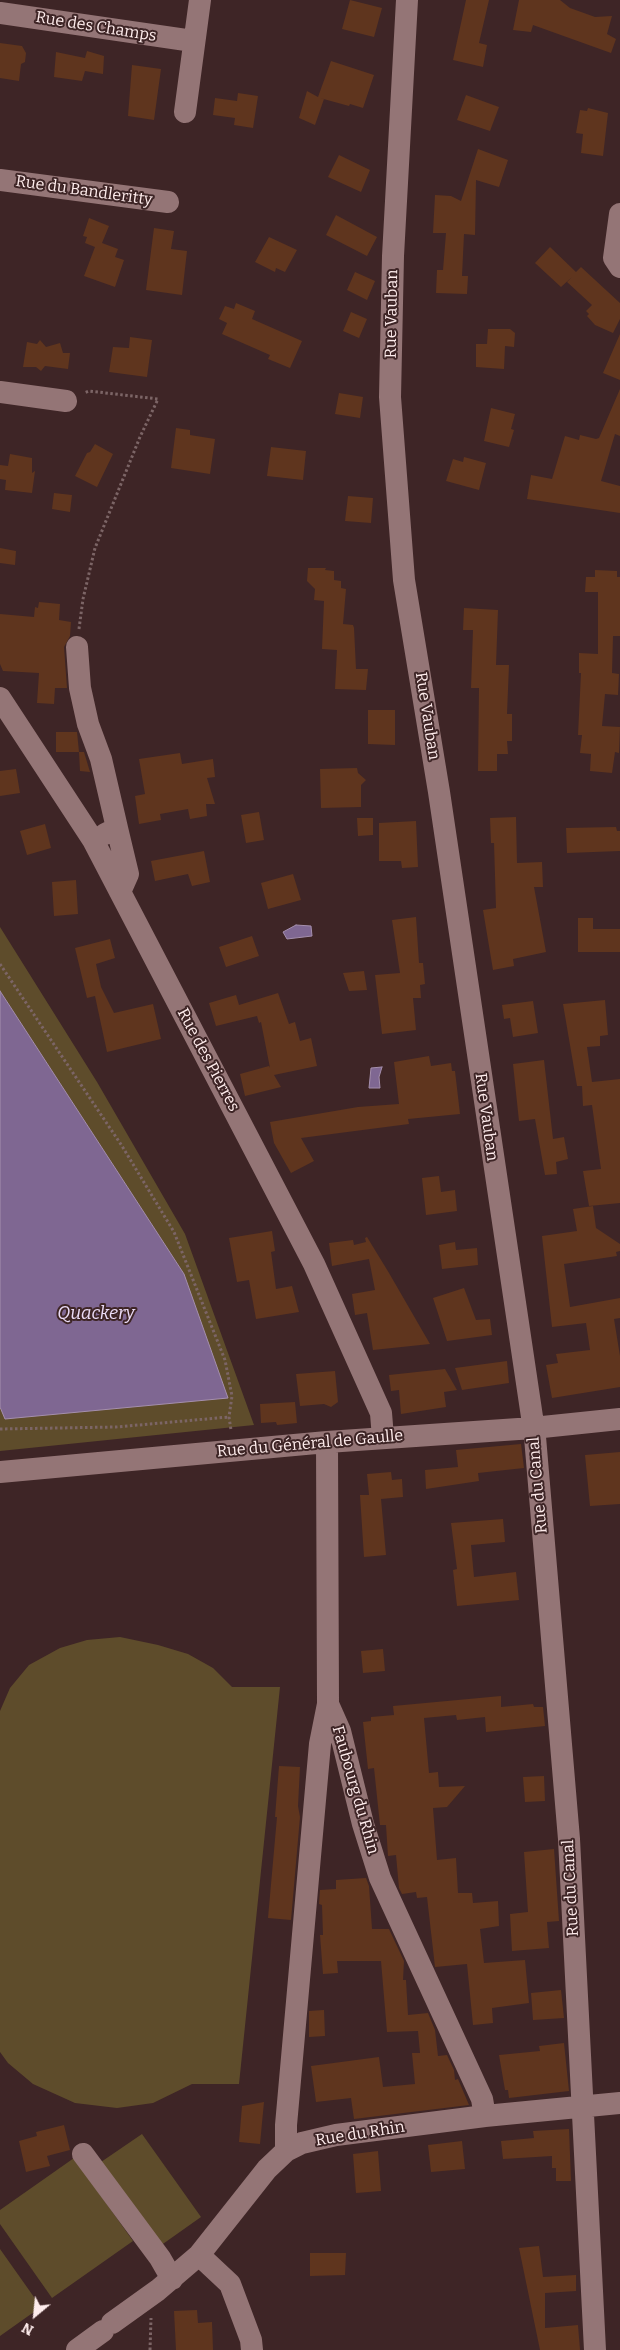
<!DOCTYPE html>
<html>
<head>
<meta charset="utf-8">
<style>
	body { margin:0 }
	#map { position:relative; width:620px; height:2350px; overflow:hidden; background:#3e2526; font-family:Bitter,serif }
	canvas { display:block }
	.north { position:absolute; left:10px; top:2290px; width:50px; height:50px; -webkit-text-stroke:4px #3e2526; paint-order:stroke; rotate:208deg; font-size:14px; font-weight:700; line-height:20px; text-align:center; color:#feecec }
	.north::after { content:''; display:block; margin:auto; width:18px; height:22px; background:#feecec; clip-path:polygon(50% 0,100% 100%,50% 72%,0 100%) }
</style>
</head>
<body>
<div id="map">
<canvas width="620" height="2350"></canvas>
<div class="north">N</div>
</div>
<script>
const context = document.querySelector('canvas').getContext('2d');
context.lineJoin = 'round';
function fill(path, color) { context.fillStyle = color; context.fill(path, 'evenodd'); }
const poly = rows => new Path2D(rows.map(r => 'M' + r).join(''));
function stroke(path, color, width, dash) { context.strokeStyle = color; context.lineWidth = width; context.lineCap = dash ? 'butt' : 'round'; context.setLineDash(dash || []); context.stroke(path); }
function drawText(font, color, halo, rows, align = 'center') {
  context.font = font + ' Bitter,serif'; context.lineWidth = 4; context.setLineDash([]); context.textBaseline = 'middle'; context.strokeStyle = halo; context.fillStyle = color; for (const [text, x, y, turn = 0] of rows) {
    context.save(); context.translate(x, y); context.rotate((+turn || 0) * Math.PI / 180); context.textAlign = isNaN(turn) ? turn : align; if (halo) context.strokeText(text, 0, 0); context.fillText(text, 0, 0); context.restore();
  }
}
const green = poly([
	[0,927,97,1082,185,1234,254,1425,0,1451,0,1407,6,1419,184,1274,0,991],
	[120,1637,158,1645,188,1654,213,1668,232,1687,280,1687,239,2084,192,2084,153,2103,117,2108,75,2103,33,2084,8,2063,0,2052,0,1711,10,1688,29,1665,60,1648,87,1640],
	[142,2134,201,2217,160,2246,101,2162],
	[74,2158,133,2241,52,2298,0,2224,0,2210],
	[0,2249,41,2307,0,2336]
]);
const water = poly([
	[296,925,311,926,312,936,287,939,283,932,296,925],
	[0,991,184,1274,228,1398,5,1419,0,1407,0,991],
	[382,1067,379,1077,380,1088,369,1088,371,1068,382,1067]
]);
const building = poly([
	[350,0,382,8,374,37,342,29],
	[466,0,489,0,479,43,487,45,483,67,453,60],
	[519,0,560,0,570,8,595,17,612,16,607,34,616,39,611,53,533,25,531,32,513,30],
	[0,43,22,46,26,53,25,62,21,64,19,81,0,78],
	[87,51,104,56,103,74,85,71,82,81,54,77,56,52,85,58],
	[331,61,374,75,363,108,350,104,349,106,320,98,324,99,315,125,299,118,307,91,318,97],
	[132,65,161,69,154,120,128,116],
	[238,93,258,96,253,128,234,125,235,118,213,115,215,98,237,101],
	[466,95,499,107,490,131,457,120],
	[588,108,608,113,603,156,581,153,583,134,576,133,580,110,587,111],
	[478,149,508,160,499,187,476,180,475,235,464,234,462,276,468,276,467,294,436,293,437,270,443,270,446,233,433,233,435,195,451,196,461,201],
	[339,155,370,170,361,192,328,177],
	[336,215,377,237,367,256,326,235],
	[89,218,109,226,102,243,118,249,115,257,124,260,115,287,84,276,95,247,85,243,87,237,83,236],
	[154,228,174,231,171,249,187,251,182,295,146,290],
	[269,237,297,250,285,272,276,268,275,272,255,262],
	[550,247,576,272,581,267,620,303,620,319,613,333,595,325,587,316,589,314,586,311,592,305,567,282,572,277,561,287,535,263],
	[355,272,375,281,367,300,347,290],
	[236,303,255,311,252,319,302,341,290,368,268,359,270,355,222,334,227,323,219,319,225,306,234,309],
	[351,312,367,319,359,338,343,331],
	[488,329,510,329,515,333,514,347,505,346,504,369,476,367,476,344,487,344],
	[620,334,620,380,603,373],
	[130,337,152,340,147,377,109,372,113,347,129,348],
	[40,340,46,347,60,343,63,353,70,353,68,369,45,366,41,371,36,367,23,367,27,342,37,344],
	[620,389,620,436,615,434,601,481,620,486,620,513,527,499,531,475,552,479,565,436,579,440,580,435,596,439,599,438],
	[339,393,363,397,360,418,335,414],
	[491,408,515,414,511,429,514,430,509,447,484,441],
	[176,428,190,430,190,435,215,439,210,474,171,468],
	[95,444,113,454,97,487,75,476,87,453,90,452],
	[271,447,306,451,303,480,267,476],
	[10,454,32,458,32,473,35,471,32,493,5,490,6,480,0,479,0,465,8,466],
	[464,457,486,463,479,490,446,481,453,459,463,462],
	[54,493,72,495,70,512,52,509],
	[348,496,373,498,371,523,345,521],
	[0,548,16,551,15,565,0,563],
	[308,568,326,568,325,570,334,571,334,580,341,581,341,588,346,589,343,624,353,625,354,628,356,669,368,669,366,690,335,689,337,650,322,649,324,601,314,600,315,589,307,581],
	[595,570,617,571,617,577,620,577,620,636,613,636,612,673,619,674,618,695,605,694,602,726,620,727,619,753,615,752,612,773,590,771,591,754,580,753,582,735,578,735,581,673,579,673,579,653,598,654,598,592,585,592,586,577,595,577],
	[39,602,60,604,59,620,71,622,70,636,64,647,67,688,55,688,54,704,37,703,39,673,3,671,0,664,0,614,34,617,35,607,38,608],
	[464,608,498,610,496,665,509,665,507,714,512,714,512,741,507,741,508,754,497,754,497,771,478,771,479,688,471,688,473,630,463,630],
	[368,710,395,710,395,745,368,744],
	[56,732,77,732,79,752,56,752],
	[79,752,84,752,90,772,80,771],
	[180,753,182,764,213,759,215,777,207,778,215,804,206,804,207,816,190,819,188,809,160,814,161,820,139,824,135,796,145,794,139,759],
	[357,768,358,773,366,780,361,785,361,807,321,808,320,769],
	[16,769,20,793,0,796,0,771],
	[259,812,264,840,246,843,241,815],
	[516,817,517,863,542,862,543,887,534,887,546,952,513,959,514,966,493,970,483,910,496,908,494,843,491,843,490,818],
	[357,818,373,818,373,835,358,836],
	[416,821,418,867,402,868,401,861,379,861,379,823],
	[45,824,51,848,27,855,20,831],
	[616,827,617,831,620,831,620,851,567,853,566,828],
	[204,851,210,882,192,886,188,874,155,881,151,861],
	[293,874,301,900,268,909,261,883],
	[76,880,78,914,54,916,52,882],
	[416,917,419,963,423,963,425,984,420,985,421,998,413,998,416,1030,382,1034,375,975,400,973,392,920],
	[578,918,593,918,593,929,620,929,620,952,578,952],
	[252,936,259,956,226,967,219,947],
	[110,939,115,958,96,964,101,987,114,1013,153,1004,161,1039,107,1052,95,996,87,998,75,948],
	[364,971,367,990,349,991,343,973],
	[278,993,289,1024,295,1022,300,1041,311,1038,317,1066,274,1075,281,1087,245,1096,240,1074,269,1066,270,1068,261,1022,259,1023,257,1016,216,1026,209,1003,236,995,239,1005],
	[605,1000,608,1035,600,1036,600,1046,587,1047,592,1082,620,1079,620,1203,589,1206,583,1171,601,1169,592,1105,583,1106,582,1086,577,1086,563,1004],
	[533,1001,538,1033,513,1037,510,1018,504,1019,502,1005],
	[429,1056,431,1066,451,1063,452,1071,455,1071,460,1114,408,1119,409,1124,301,1138,314,1161,291,1173,274,1143,270,1122,358,1107,399,1104,394,1062],
	[544,1060,553,1139,564,1137,568,1159,556,1162,557,1174,545,1175,535,1119,519,1121,513,1064],
	[439,1176,441,1192,455,1190,457,1211,426,1215,422,1178],
	[593,1206,596,1228,620,1244,620,1251,616,1252,617,1256,564,1264,570,1307,620,1298,620,1318,614,1319,620,1356,620,1387,552,1398,546,1365,558,1363,556,1354,590,1350,586,1323,552,1327,542,1236,577,1231,573,1209],
	[272,1231,275,1251,271,1252,276,1289,292,1286,299,1312,256,1319,249,1280,237,1282,229,1238],
	[367,1237,389,1273,430,1344,373,1350,367,1313,355,1315,352,1294,375,1290,369,1259,332,1266,329,1243,353,1240,354,1245,366,1242,365,1238],
	[455,1242,456,1250,477,1248,478,1265,442,1269,439,1245],
	[464,1288,476,1320,490,1319,492,1335,447,1341,433,1298],
	[507,1361,509,1383,462,1390,455,1368],
	[445,1369,457,1390,444,1392,446,1407,401,1414,399,1390,391,1391,389,1375],
	[335,1371,338,1402,331,1407,324,1404,300,1406,296,1374],
	[295,1402,297,1423,277,1425,276,1422,261,1423,260,1404],
	[521,1444,524,1468,478,1473,479,1481,426,1489,425,1470,458,1467,456,1450],
	[620,1452,620,1504,590,1506,585,1455],
	[391,1472,392,1480,402,1479,403,1497,381,1499,386,1555,364,1557,360,1495,369,1495,367,1474],
	[503,1519,505,1542,471,1545,474,1577,516,1572,519,1600,457,1606,453,1570,457,1569,451,1523],
	[383,1649,385,1671,363,1673,361,1651],
	[501,1696,501,1707,533,1704,534,1707,543,1707,545,1726,486,1732,485,1717,457,1720,456,1715,424,1718,429,1773,438,1772,439,1787,465,1786,447,1807,433,1808,437,1860,456,1858,458,1893,472,1893,473,1903,498,1901,499,1926,480,1929,484,1963,525,1960,529,2003,492,2008,493,2023,473,2025,467,1964,435,1967,427,1897,417,1898,416,1892,402,1894,399,1888,396,1855,388,1856,386,1825,380,1825,374,1768,368,1769,363,1722,371,1721,371,1717,394,1715,393,1706],
	[279,1766,300,1767,298,1806,300,1817,291,1920,268,1918,277,1817,275,1817],
	[544,1776,545,1801,525,1802,523,1777],
	[554,1849,559,1921,547,1922,549,1948,512,1951,510,1914,528,1912,524,1852],
	[366,1878,369,1886,372,1929,389,1929,404,1961,403,1980,406,1980,408,2015,428,2013,435,2030,438,2056,447,2055,454,2070,455,2080,458,2079,469,2105,354,2119,351,2098,316,2102,311,2066,379,2057,383,2087,415,2084,412,2053,420,2053,418,2031,387,2032,381,1961,337,1961,338,1973,323,1974,320,1935,323,1935,322,1905,319,1904,320,1890,336,1889,336,1880],
	[561,1990,564,2018,533,2020,531,1993],
	[324,2010,325,2036,309,2037,309,2011],
	[564,2043,569,2091,509,2098,508,2090,505,2090,499,2055,540,2051,539,2046],
	[264,2102,260,2144,239,2142,242,2106],
	[64,2125,70,2150,47,2156,50,2166,26,2172,19,2141,37,2136,36,2132],
	[569,2129,571,2181,556,2181,556,2168,552,2168,552,2156,503,2159,501,2141,534,2138,533,2131],
	[462,2141,465,2169,431,2172,428,2145],
	[378,2151,381,2191,356,2193,353,2154],
	[539,2246,543,2277,576,2275,576,2291,545,2293,545,2328,578,2325,580,2350,540,2350,519,2248],
	[310,2253,346,2253,345,2275,310,2276],
	[197,2310,198,2323,212,2322,213,2350,176,2350,174,2311]
]);
const path = poly([
	[79,629,83,599,95,548,140,437,158,399,89,391,84,393],
	[0,964,122,1146,174,1232,225,1360,232,1396,229,1417,231,1430],
	[0,1429,116,1427,229,1417],
	[150,2350,151,2318]
]);
const minor = poly([
	[407,0,393,256,390,397,404,580,439,792,535,1437,569,1839,595,2350],
	[0,13,193,41],
	[185,112,200,0],
	[0,180,168,202],
	[620,214,614,258,620,267],
	[0,392,66,401],
	[77,647,80,688,88,724,101,759,117,828],
	[0,698,93,840,314,1264,381,1413,383,1438],
	[105,834,117,828,128,874,120,892],
	[327,1442,328,1704,340,1731,363,1824,380,1878,482,2099,485,2116],
	[0,1472,327,1442,533,1428,620,1419],
	[286,2151,286,2125,320,1744,328,1704],
	[83,2154,160,2258,172,2279],
	[199,2255,230,2284,251,2340,252,2350],
	[112,2323,158,2290,199,2255,267,2169,286,2151,302,2143,336,2135,485,2116,620,2103],
	[77,2350,103,2331]
]);
const streetNames = [
	["Rue des Champs",96,27,9],
	["Rue du Bandleritty",84,191,8],
	["Rue Vauban",392,314,-89],
	["Rue Vauban",427,716,81],
	["Rue des Pierres",208,1060,62],
	["Rue Vauban",486,1117,82],
	["Rue du Général de Gaulle",310,1444,-5],
	["Rue du Canal",538,1485,-95],
	["Faubourg du Rhin",355,1790,74],
	["Rue du Canal",571,1888,-93],
	["Rue du Rhin",360,2134,-9]
];
const waterNames = [
	["Quackery",96,1314]
];
fill(green, '#5e4c2b');
fill(water, '#7f6792');
stroke(water, '#a58fad', 1);
fill(building, '#5f351e');
stroke(path, '#7c6566', 3, [2.5, 2.5]);
stroke(minor, '#947576', 22);
drawText('16px', '#feecec', '#3e2526', streetNames);
drawText('italic 18px', '#ebdcf7', '#3e2526', waterNames);
</script>
</body>
</html>
